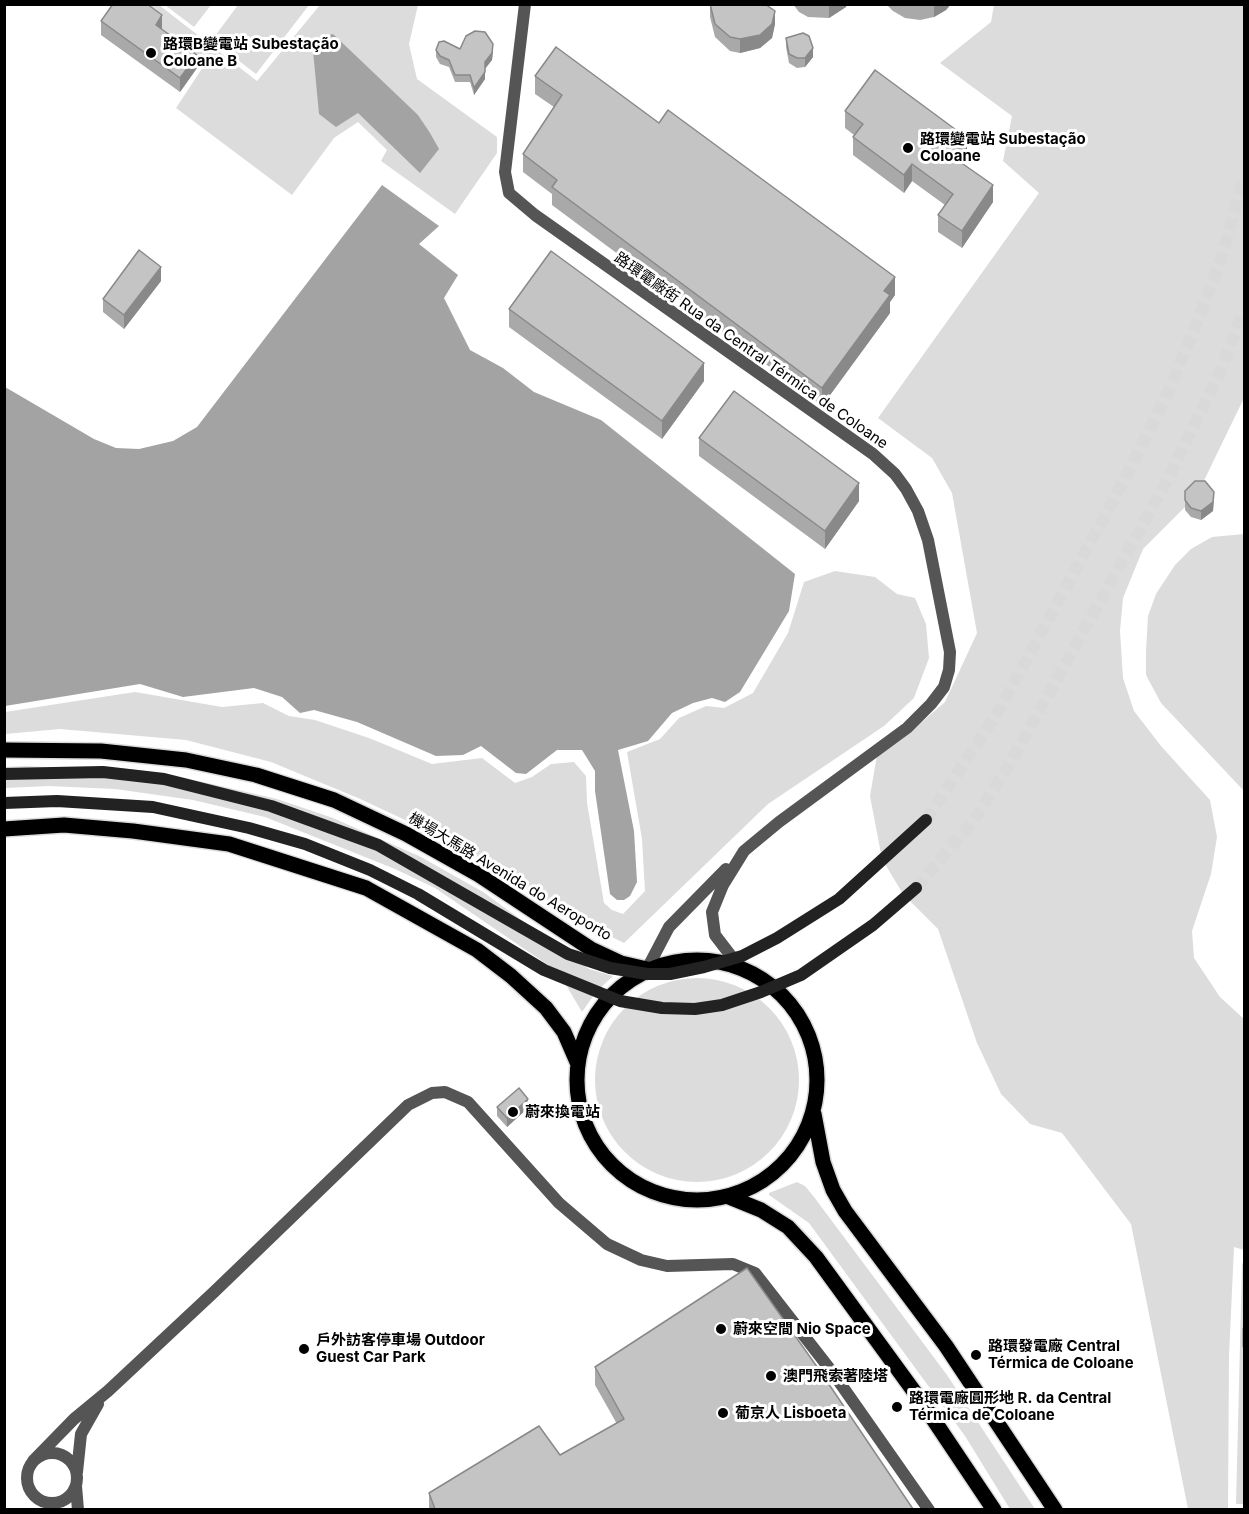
<!DOCTYPE html>
<html>
<head>
<meta charset="utf-8">
<style>
	body { margin:0 }
	#map { position:relative; width:1249px; height:1514px; overflow:hidden; background:#fff; font-family:Inter,sans-serif }
	canvas { display:block }
	.frame { position:absolute; inset:0; border:6px solid #000; pointer-events:none }
</style>
</head>
<body>
<div id="map">
<canvas width="1249" height="1514"></canvas>
<div class="frame"></div>
</div>
<script>
const context = document.querySelector('canvas').getContext('2d');
context.lineJoin = 'round';
function fill(path, color) { context.fillStyle = color; context.fill(path, 'evenodd'); }
const poly = rows => new Path2D(rows.map(r => 'M' + r).join(''));
function stroke(path, color, width, dash) { context.strokeStyle = color; context.lineWidth = width; context.lineCap = dash ? 'butt' : 'round'; context.setLineDash(dash || []); context.stroke(path); }
function drawText(font, color, halo, rows, align = 'center') {
  context.font = font + ' Inter,"Noto Sans SC",sans-serif'; context.lineWidth = 6; context.setLineDash([]); context.textBaseline = 'middle'; context.strokeStyle = halo; context.fillStyle = color; for (const [text, x, y, turn = 0] of rows) {
    context.save(); context.translate(x, y); context.rotate((+turn || 0) * Math.PI / 180); context.textAlign = isNaN(turn) ? turn : align; if (halo) context.strokeText(text, 0, 0); context.fillText(text, 0, 0); context.restore();
  }
}
const green = poly([
	[133,5,159,5,257,81,320,5,418,5,409,44,417,79,497,137,497,153,455,214,381,161,387,150,358,122,334,138,292,195,176,108,205,64],
	[165,5,211,5,194,27],
	[238,5,309,5,256,74,212,40],
	[994,5,1244,5,1244,398,1197,495,1143,549,1123,598,1120,631,1123,678,1134,711,1161,746,1210,800,1217,837,1211,874,1192,931,1194,958,1220,997,1244,1019,1244,1250,1234,1247,1229,1356,1228,1509,1188,1509,1131,1224,1062,1133,1030,1124,1001,1094,977,1043,938,929,903,894,882,859,870,796,877,755,902,739,945,702,977,633,952,493,932,458,878,418,1039,193,1003,161,1012,116,940,63,991,22],
	[1244,534,1244,791,1161,703,1146,675,1146,651,1148,616,1156,594,1175,565,1191,549,1212,537],
	[835,571,875,577,897,594,915,598,926,624,929,658,914,698,884,726,768,804,624,943,586,924,431,832,358,798,271,762,186,740,60,729,5,734,5,712,135,692,222,707,263,703,289,716,315,720,369,738,432,764,482,758,515,783,532,777,551,764,574,762,586,776,587,803,604,903,612,910,623,914,645,891,642,839,627,752,660,739,679,718,706,706,724,708,753,693,788,633,804,582],
	[25,766,164,773,277,799,333,818,421,857,483,892,589,969,613,976,596,992,582,1012,566,985,545,963,435,888,395,869,265,817,193,800,115,789,49,786,5,788,4,767],
	'595 1080a102 102 0 1 1 204 0a102 102 0 1 1-204 0Z',
	[797,1182,805,1186,814,1197,947,1375,1035,1509,1010,1509,965,1436,809,1223,769,1195,769,1193],
	[1242,1263,1244,1264,1244,1504,1236,1504]
]);
const water = poly([
	[333,34,418,115,430,133,439,149,420,173,358,113,336,127,319,114,312,40],
	[382,185,439,226,419,244,458,275,444,298,470,350,503,368,534,392,601,420,795,574,789,611,740,692,725,702,712,698,693,703,672,713,648,741,618,750,634,831,637,882,630,896,624,900,617,900,610,894,595,791,595,771,582,750,557,750,526,774,516,773,481,746,463,755,436,756,357,722,314,710,300,713,282,697,254,688,183,697,140,684,5,706,5,387,94,439,116,448,139,449,173,441,197,427]
]);
const secondaryTunnel = poly([
	[926,820,998,712,1128,473,1170,388,1194,330,1222,256,1244,178],
	[916,888,973,821,1008,767,1167,481,1218,376,1244,310]
]);
const street = poly([
	[525,4,505,172,509,193,535,215,873,454,895,474,906,489,918,511,928,540,950,652,949,670,944,687,931,704,907,728,779,822,744,851,723,885,712,912,715,935,738,965],
	[647,969,669,927,726,869],
	'27 1478a25 25 0 1 1 50 0a25 25 0 1 1-50 0Z',
	[33,1461,74,1419,108,1391,214,1292,408,1105,432,1093,445,1092,468,1102,559,1203,607,1244,641,1260,667,1266,733,1264,755,1273,833,1373,929,1510],
	[77,1472,81,1434,98,1404],
	[76,1486,78,1510]
]);
const primary = poly([
	[4,750,101,751,186,760,256,775,334,800,406,834,479,875,591,949,621,963,647,969],
	[4,829,64,825,133,831,229,844,366,888,477,950,511,976,546,1008,564,1032,577,1062],
	'577 1080a120 120 0 1 1 240 0a120 120 0 1 1-240 0Z',
	[814,1114,823,1162,833,1190,845,1211,946,1346,1055,1510],
	[729,1197,761,1210,788,1227,816,1257,921,1401,994,1510]
]);
const secondaryBridge = poly([
	[4,774,103,772,164,779,271,806,378,845,568,954,610,968,647,974,670,974,704,967,742,956,777,938,839,899,926,820],
	[4,803,57,801,153,807,249,828,305,844,370,870,418,894,544,970,620,1001,662,1008,695,1009,722,1005,761,992,801,975,873,925,916,888]
]);
const wall = poly([
	[710,4,775,24,772,38,760,48,740,53,730,51,715,37,710,17],
	[793,4,847,4,846,7,829,18,808,17,799,12],
	[886,4,951,4,946,10,934,17,920,20,905,18,893,11],
	[101,21,162,29,197,68,180,92,101,35],
	[786,38,813,57,805,67,797,68,789,63,786,47],
	[460,49,493,51,492,60,485,68,485,79,474,95,470,82,455,82,449,67,440,64,436,57,436,50],
	[535,76,659,123,895,295,890,302,890,313,822,406,552,205,552,194,523,172,523,154,554,107,535,94],
	[845,111,967,155,961,163,993,202,962,248,938,232,938,215,945,205,912,181,904,193,853,155,853,137,854,135,845,128],
	[161,281,124,329,103,312,103,299],
	[509,309,704,381,662,439,509,327],
	[699,438,859,501,825,549,699,456],
	[1185,491,1214,502,1213,511,1201,520,1191,517,1185,510],
	[497,1107,528,1108,507,1127,497,1116],
	[1245,1324,1245,1348,1242,1347,1242,1329],
	[595,1367,913,1509,429,1509,429,1493,560,1455,617,1424,595,1385]
]);
const shadedWall = poly([
	[847,4,846,7,829,18,829,5],
	[934,4,951,4,946,10,934,17],
	[775,11,775,24,772,38,760,48,740,53,740,39],
	[162,15,162,29,156,38,156,25],
	[493,44,493,51,492,60,485,69,485,62],
	[813,48,813,57,805,67,805,58],
	[197,55,197,68,180,92,180,78],
	[485,72,485,79,474,95,474,88],
	[967,138,967,155,953,174,953,157],
	[912,164,912,181,904,193,904,175],
	[993,185,993,202,962,248,962,231],
	[161,267,161,281,124,329,124,315],
	[895,277,895,295,890,302,890,313,822,406,822,388,884,291],
	[704,363,704,381,662,439,662,421],
	[859,483,859,501,825,549,825,531],
	[1214,492,1213,511,1201,520,1201,511],
	[528,1099,528,1108,507,1127,507,1118]
]);
const building = poly([
	[113,4,147,4,162,15,156,25,197,55,180,78,101,21,113,4],
	[710,4,765,4,775,11,772,24,760,35,740,39,730,37,715,24,710,4],
	[475,31,485,32,493,44,492,53,485,62,485,72,474,88,470,75,455,75,449,60,440,56,436,50,439,42,444,41,460,49,466,36,475,31],
	[803,33,809,36,813,48,805,58,797,58,789,54,786,38,803,33],
	[556,47,659,123,668,110,895,277,884,291,890,295,822,388,552,187,557,180,523,154,562,95,535,76,556,47],
	[875,70,967,138,953,157,993,185,962,231,938,215,953,194,912,164,904,175,853,137,863,124,845,111,875,70],
	[139,250,161,267,124,315,103,299,139,250],
	[551,251,704,363,662,421,509,309,551,251],
	[734,391,859,483,825,531,699,438,734,391],
	[1195,481,1205,481,1214,492,1213,502,1201,511,1191,508,1185,500,1185,491,1195,481],
	[519,1088,528,1099,507,1118,497,1107,519,1088],
	[747,1268,820,1371,913,1509,435,1509,429,1493,539,1426,560,1455,624,1419,595,1367,747,1268]
]);
const markers = [
	[151,53,6,"#000"],
	[908,148,6,"#000"],
	[513,1112,6,"#000"],
	[721,1329,6,"#000"],
	[304,1349,6,"#000"],
	[976,1355,6,"#000"],
	[771,1376,6,"#000"],
	[897,1407,6,"#000"],
	[723,1413,6,"#000"]
];
const poiNames = [
	["路環B變電站 Subestação",163,44],
	["Coloane B",163,61],
	["路環變電站 Subestação",920,139],
	["Coloane",920,156],
	["蔚來換電站",525,1112],
	["蔚來空間 Nio Space",733,1329],
	["戶外訪客停車場 Outdoor",316,1340],
	["Guest Car Park",316,1357],
	["路環發電廠 Central",988,1346],
	["Térmica de Coloane",988,1363],
	["澳門飛索著陸塔",783,1376],
	["路環電廠圓形地 R. da Central",909,1398],
	["Térmica de Coloane",909,1415],
	["葡京人 Lisboeta",735,1413]
];
const streetNames = [
	["路環電廠街 Rua da Central Térmica de Coloane",751,351,35],
	["機場大馬路 Avenida do Aeroporto",510,877,31]
];
fill(green, '#dcdcdc');
fill(water, '#a3a3a3');
stroke(secondaryTunnel, '#d9d9d9', 12, [12, 6]);
stroke(primary, '#dbdbdb', 18);
stroke(street, '#555', 12);
stroke(primary, '#000', 15);
stroke(secondaryBridge, '#222', 12);
fill(wall, '#a9a9a9');
fill(shadedWall, '#898989');
fill(building, '#c4c4c4');
stroke(building, '#898989', 1.5);
for (const [x, y, r, color] of markers) { const dot = new Path2D(); dot.arc(x, y, r, 0, 2 * Math.PI); context.fillStyle = color; context.fill(dot); stroke(dot, '#fff', 2); }
drawText('bold 15px', '#000', '#fff', poiNames, 'left');
drawText('15px', '#000', '#fff', streetNames);
</script>
</body>
</html>
